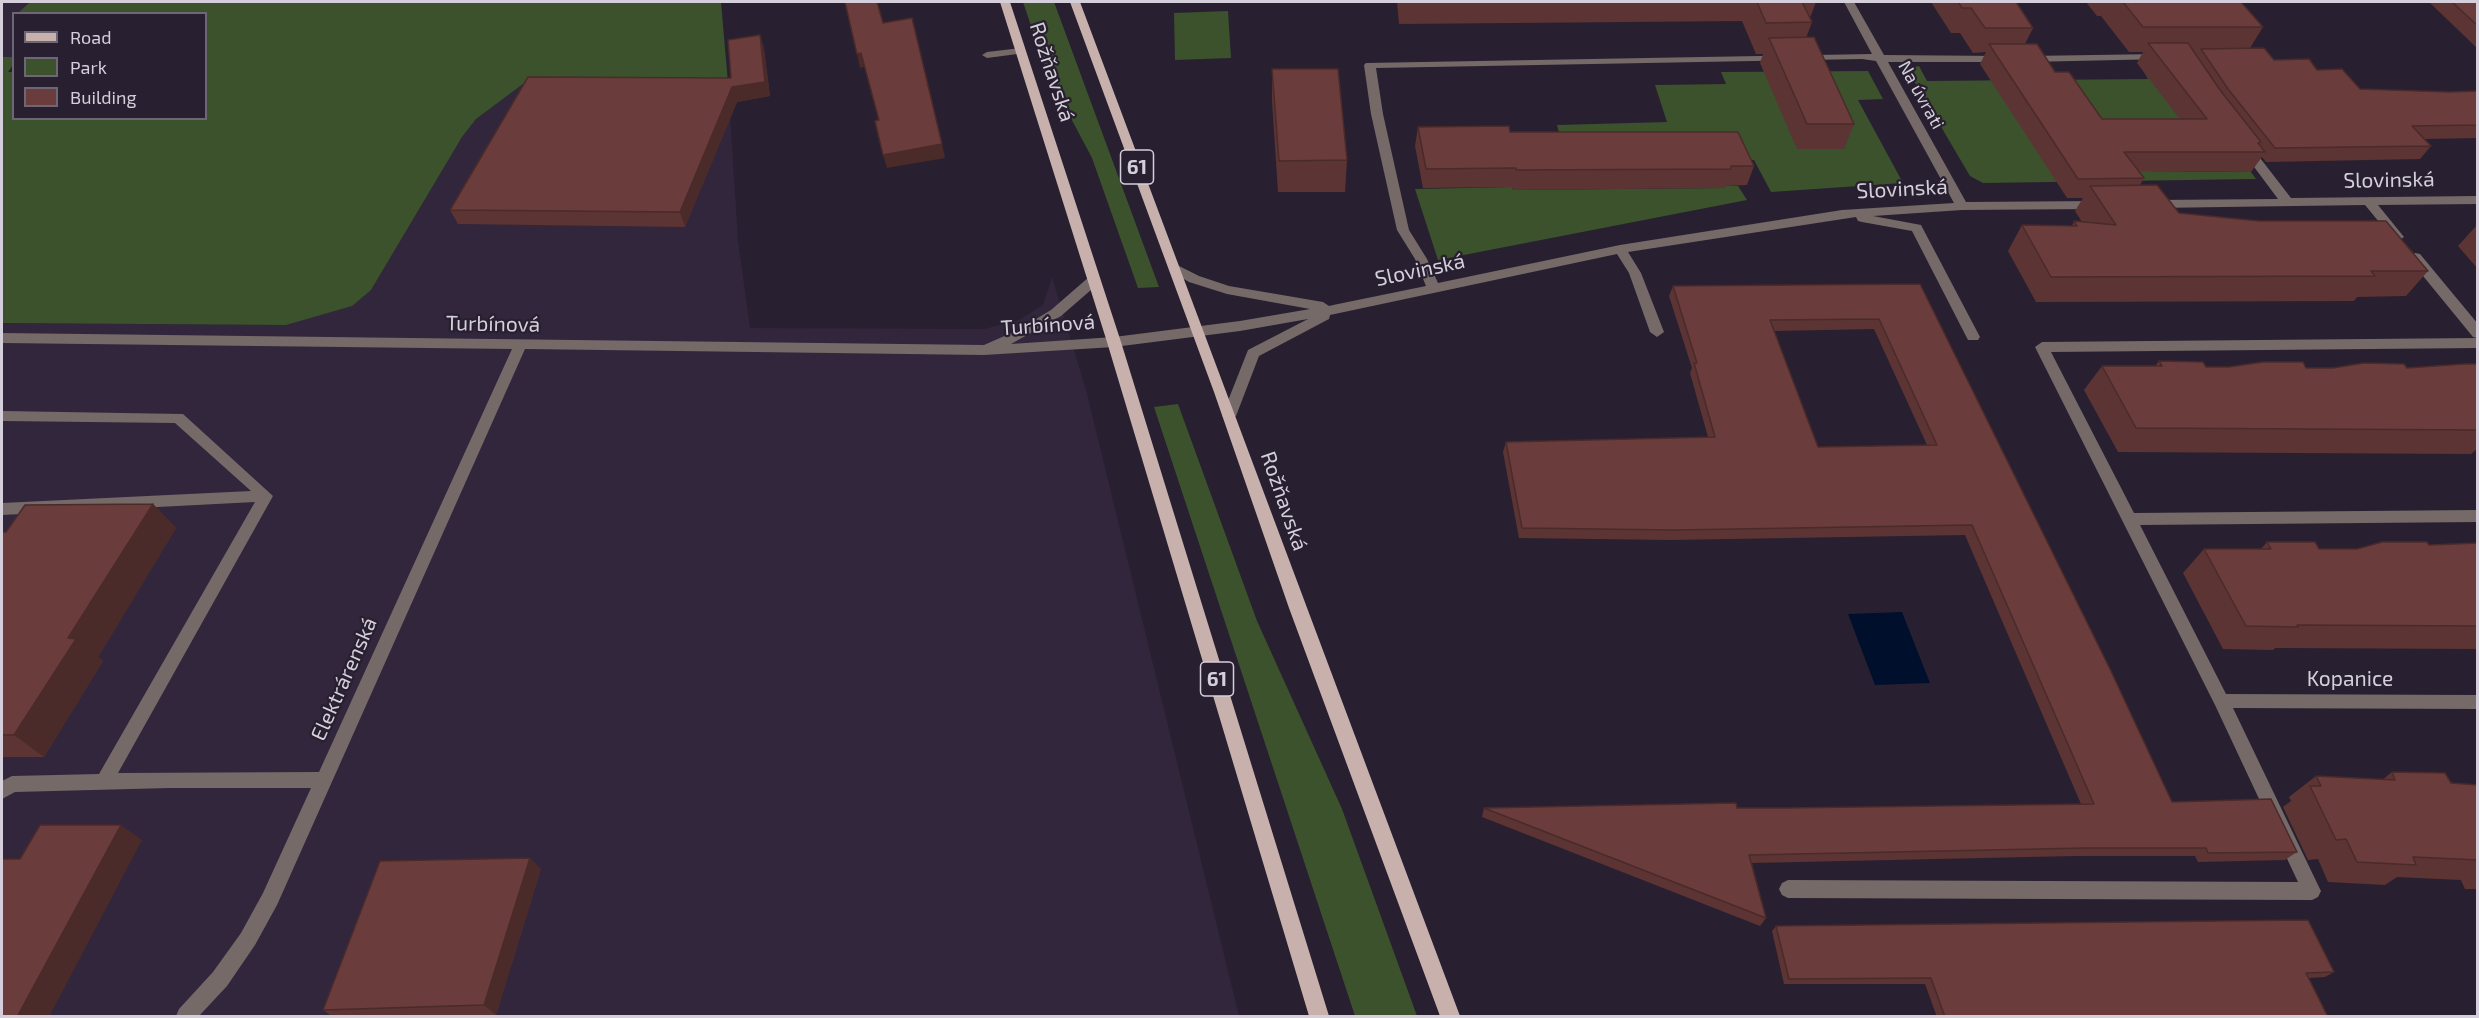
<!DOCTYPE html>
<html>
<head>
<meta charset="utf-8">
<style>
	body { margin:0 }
	#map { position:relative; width:2479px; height:1018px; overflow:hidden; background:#282030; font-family:"Exo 2",sans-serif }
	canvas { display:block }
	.frame { position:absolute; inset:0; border:3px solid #d4cfda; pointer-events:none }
	.legend { position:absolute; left:12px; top:12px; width:195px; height:108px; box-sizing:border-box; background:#282030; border:2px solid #6d6674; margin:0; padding:8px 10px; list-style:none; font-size:18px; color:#d4cfda }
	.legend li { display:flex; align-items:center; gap:12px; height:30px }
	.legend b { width:30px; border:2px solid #6d6674 }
</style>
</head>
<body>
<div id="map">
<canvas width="2479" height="1018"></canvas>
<div class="frame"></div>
<ul class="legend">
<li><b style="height:8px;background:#c8b1ad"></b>Road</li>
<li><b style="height:16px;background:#3b522d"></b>Park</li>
<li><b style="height:16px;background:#6b3c3c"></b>Building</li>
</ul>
</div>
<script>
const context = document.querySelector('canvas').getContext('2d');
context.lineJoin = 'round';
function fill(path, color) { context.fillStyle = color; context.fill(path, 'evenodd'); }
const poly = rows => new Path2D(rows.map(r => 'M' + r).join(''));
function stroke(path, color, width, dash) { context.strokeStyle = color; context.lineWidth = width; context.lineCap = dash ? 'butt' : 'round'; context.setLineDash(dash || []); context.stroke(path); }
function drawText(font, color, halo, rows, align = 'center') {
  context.font = font + ' "Exo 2",sans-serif'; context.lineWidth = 4.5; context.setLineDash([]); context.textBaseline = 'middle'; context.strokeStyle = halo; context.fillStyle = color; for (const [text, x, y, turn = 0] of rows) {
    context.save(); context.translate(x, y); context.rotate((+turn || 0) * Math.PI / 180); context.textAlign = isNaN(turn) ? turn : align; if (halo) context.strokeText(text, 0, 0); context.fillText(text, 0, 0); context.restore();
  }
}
const built = poly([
	[2,2,30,2,18,13,14,14,13,57,2,57],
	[527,81,728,83,738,241,750,328,984,329,1019,320,1043,305,1052,277,1086,390,1239,1016,2,1016,2,323,286,325,371,290,462,137,476,119]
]);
const green = poly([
	[30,2,721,2,728,83,527,81,476,119,462,137,371,290,352,306,286,325,2,323,2,57,13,57,13,65,8,72,13,72,14,118,206,118,206,14,18,13],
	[1023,2,1054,2,1159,287,1138,288,1092,158,1047,73],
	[1228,11,1231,58,1175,60,1174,13],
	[1919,66,1927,81,2148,79,2141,67,2195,138,2140,171,2251,172,2256,179,1983,183,1970,176,1907,69],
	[1868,71,1883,99,1858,100,1903,183,1771,192,1754,160,1562,144,1557,125,1667,122,1655,85,1726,84,1721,72],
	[1724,186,1738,186,1747,200,1438,260,1415,189,1512,187,1513,190,1724,188],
	[1178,404,1257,621,1342,809,1417,1016,1355,1016,1154,407]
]);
const water = poly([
	[1902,612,1930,683,1875,685,1848,614]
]);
const minor = poly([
	[1844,2,1854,2,1884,55,2001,56,2007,59,2001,62,1888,62,1966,202,2097,201,2103,205,2097,209,1962,210,1873,216,1921,225,1980,337,1978,340,1968,340,1912,231,1862,222,1858,221,1856,217,1628,252,1641,273,1664,332,1657,337,1650,332,1629,273,1617,254,1330,315,1329,319,1259,356,1236,416,1229,421,1222,416,1248,350,1308,319,1240,331,1114,347,984,355,525,349,277,905,255,945,227,986,199,1016,176,1016,179,1009,213,972,241,933,263,893,311,788,170,788,15,792,2,799,2,781,12,776,99,774,255,502,2,515,2,503,251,491,175,423,2,421,2,411,183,414,273,496,118,773,319,772,512,349,2,343,2,333,984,345,1018,330,1051,310,1089,277,1094,276,1100,280,1099,283,1061,316,1011,344,1114,337,1240,321,1310,309,1227,294,1189,282,1170,271,1169,268,1175,264,1199,276,1229,286,1323,302,1329,306,1338,304,1426,286,1415,259,1397,230,1371,114,1364,65,1366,63,1872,54,1844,2],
	[1862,59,1876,61,1954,203,1842,210,1620,245,1438,283,1427,259,1409,230,1383,114,1376,68,1862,59],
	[1021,48,1025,49,1025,53,987,58,982,55,987,52,1021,48],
	[2160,54,2164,55,2164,59,2028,62,2022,59,2028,56,2160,54],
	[2246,144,2250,145,2291,198,2478,196,2478,204,2378,205,2404,237,2398,241,2394,240,2365,205,2154,208,2148,204,2154,200,2278,199,2240,148,2246,144],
	[2415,253,2420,254,2478,324,2478,348,2051,352,2134,513,2478,510,2478,522,2140,525,2226,694,2478,695,2478,709,2233,708,2318,885,2321,891,2318,897,2312,900,1788,898,1782,895,1779,889,1782,883,1788,880,2298,882,2215,705,2035,347,2042,342,2477,338,2473,337,2410,260,2409,257,2415,253]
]);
const major = poly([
	[1000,2,1010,2,1121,342,1329,1016,1309,1016,1107,342,1000,2],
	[1070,2,1080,2,1460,1016,1440,1016,1289,608,1214,392,1070,2]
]);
const wall = poly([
	[1397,2,1816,2,1810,18,1812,22,1806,38,1854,124,1844,149,1797,149,1760,63,1763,54,1756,54,1742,21,1399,24],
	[1931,2,2016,2,2033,28,2025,44,2055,72,2102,119,2180,119,2137,63,2143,52,2129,52,2101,16,2097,16,2086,2,2241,2,2263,27,2250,48,2274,60,2317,70,2360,89,2450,92,2478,91,2478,138,2424,139,2431,146,2420,159,2266,162,2262,157,2251,172,2139,171,2144,178,2140,185,2179,213,2428,271,2406,296,2357,297,2354,301,2036,302,2008,251,2022,225,2072,226,2074,221,2082,222,2075,211,2083,198,2067,198,1980,64,1986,52,1973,53,1960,33,1951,33],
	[2429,2,2478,2,2478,49],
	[760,35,764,49,770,96,737,102,685,227,458,224,450,210,731,78],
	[1272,69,1347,160,1345,192,1278,192,1272,101],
	[1418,127,1510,132,1754,166,1747,185,1726,186,1725,188,1513,190,1512,187,1423,188,1415,146],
	[2476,226,2478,226,2478,269,2458,246],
	[1920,284,2172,802,2297,852,2285,860,2198,862,2195,856,2075,856,1752,863,1766,918,1760,926,1482,817,1484,808,1782,808,2081,804,1965,535,1671,540,1519,538,1503,452,1506,442,1708,437,1690,373,1692,368,1669,296,1673,286],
	[1874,329,1927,445,1818,447,1774,331],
	[2159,361,2206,367,2306,368,2407,368,2478,364,2478,450,2476,450,2471,454,2118,452,2084,390,2102,366,2155,366],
	[153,504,176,528,98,657,103,661,44,757,2,757,2,532,6,532],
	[2267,542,2319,549,2357,549,2478,543,2478,649,2275,648,2273,650,2223,649,2183,573,2204,549,2261,549],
	[2392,772,2451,783,2478,785,2478,889,2465,889,2461,880,2397,877,2385,885,2328,882,2318,859,2308,860,2283,807,2291,801,2289,797,2316,776,2382,780],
	[541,869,496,1015,445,1017,333,1017,323,1010],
	[1776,926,2334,972,2325,977,2309,978,2328,1017,1937,1017,1925,984,1784,984,1772,931]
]);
const shadedWall = poly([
	[760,35,764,49,770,96,737,102,685,227,680,212,732,87],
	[861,53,864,67,860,68,857,54],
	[942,144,945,158,887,168,883,155],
	[153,504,176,528,98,657,103,661,44,757,14,735,68,638],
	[121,825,142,840,49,1017,17,1017],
	[530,858,541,869,496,1015,484,1005]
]);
const building = poly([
	[845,2,877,2,883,23,912,18,942,144,883,155,875,121,879,120,861,53,857,54,845,2],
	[1757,2,1802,2,1812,22,1766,23,1757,2],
	[1958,2,2016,2,2033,28,1985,28,1971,8,1962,8,1958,2],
	[2123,2,2241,2,2263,27,2143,27,2123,2],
	[2452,2,2478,2,2478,26,2452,2],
	[760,35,765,82,732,87,680,212,450,210,528,77,731,78,728,40,760,35],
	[1814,37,1854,124,1807,124,1769,38,1814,37],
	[2148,43,2188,43,2220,90,2261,142,2258,143,2265,152,2124,152,2144,178,2078,179,1989,44,2037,44,2055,72,2069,72,2102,119,2207,119,2148,43],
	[2264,48,2274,60,2309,59,2317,70,2342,69,2360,89,2450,92,2478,91,2478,125,2412,126,2431,146,2275,148,2228,89,2201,49,2264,48],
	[1272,69,1338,69,1347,160,1279,161,1272,69],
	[1509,126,1510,132,1738,132,1754,166,1731,166,1731,169,1516,170,1516,168,1426,169,1418,127,1509,126],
	[2157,185,2179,213,2259,221,2386,221,2428,271,2371,271,2375,276,2051,277,2022,225,2077,226,2074,221,2116,225,2090,186,2157,185],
	[1920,284,2110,669,2172,802,2271,799,2297,852,2208,853,2206,848,2085,848,1749,855,1766,918,1484,808,1736,803,1737,808,1782,808,2094,804,1972,525,1675,530,1522,528,1506,442,1715,437,1694,363,1697,363,1673,286,1920,284],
	[1879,319,1937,445,1818,447,1770,320,1879,319],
	[2159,361,2203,362,2206,367,2229,367,2263,362,2303,362,2306,368,2333,368,2364,363,2404,364,2407,368,2464,364,2478,364,2478,430,2136,428,2102,366,2162,366,2159,361],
	[153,504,68,638,76,639,14,735,2,735,2,532,6,532,25,505,153,504],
	[2267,542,2315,542,2319,549,2357,549,2382,542,2427,542,2429,545,2478,543,2478,626,2297,625,2298,627,2246,626,2204,549,2271,549,2267,542],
	[2392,772,2445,773,2451,783,2478,785,2478,860,2413,857,2416,865,2357,862,2346,839,2336,840,2310,786,2321,786,2316,776,2395,780,2392,772],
	[40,825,121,825,17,1017,2,1017,2,859,20,859,40,825],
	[530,858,484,1005,323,1010,380,861,530,858],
	[2308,920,2334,972,2306,973,2328,1017,1945,1017,1931,978,1789,979,1776,926,2308,920]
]);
const farStreetnames = [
	["Na úvrati",1921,95,61]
];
const shields = [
	[1137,167,33],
	[1217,679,33]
];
const shieldNames = [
	["61",1137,167],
	["61",1217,679]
];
const streetNames = [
	["Rožňavská",1052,72,72],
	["Slovinská",2389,180,-1],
	["Slovinská",1902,189,-3],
	["Slovinská",1420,270,-12],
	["Turbínová",493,324,1],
	["Turbínová",1048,325,-4],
	["Rožňavská",1284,501,71],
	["Elektrárenská",344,679,-66],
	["Kopanice",2350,679]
];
fill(built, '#31263c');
fill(green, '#3b522d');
fill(water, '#000f2c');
fill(minor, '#756a68');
fill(major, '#c8b1ad');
fill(wall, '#5c3434');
fill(shadedWall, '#4b2a2a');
fill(building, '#6b3c3c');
stroke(building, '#4b2a2a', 1.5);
drawText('18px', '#d4cfda', '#282030', farStreetnames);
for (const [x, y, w] of shields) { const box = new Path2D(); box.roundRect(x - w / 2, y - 17, w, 34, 4.5); context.fillStyle = '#282030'; context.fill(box); stroke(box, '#d4cfda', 1.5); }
drawText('bold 20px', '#d4cfda', null, shieldNames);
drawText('21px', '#d4cfda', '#282030', streetNames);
</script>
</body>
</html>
